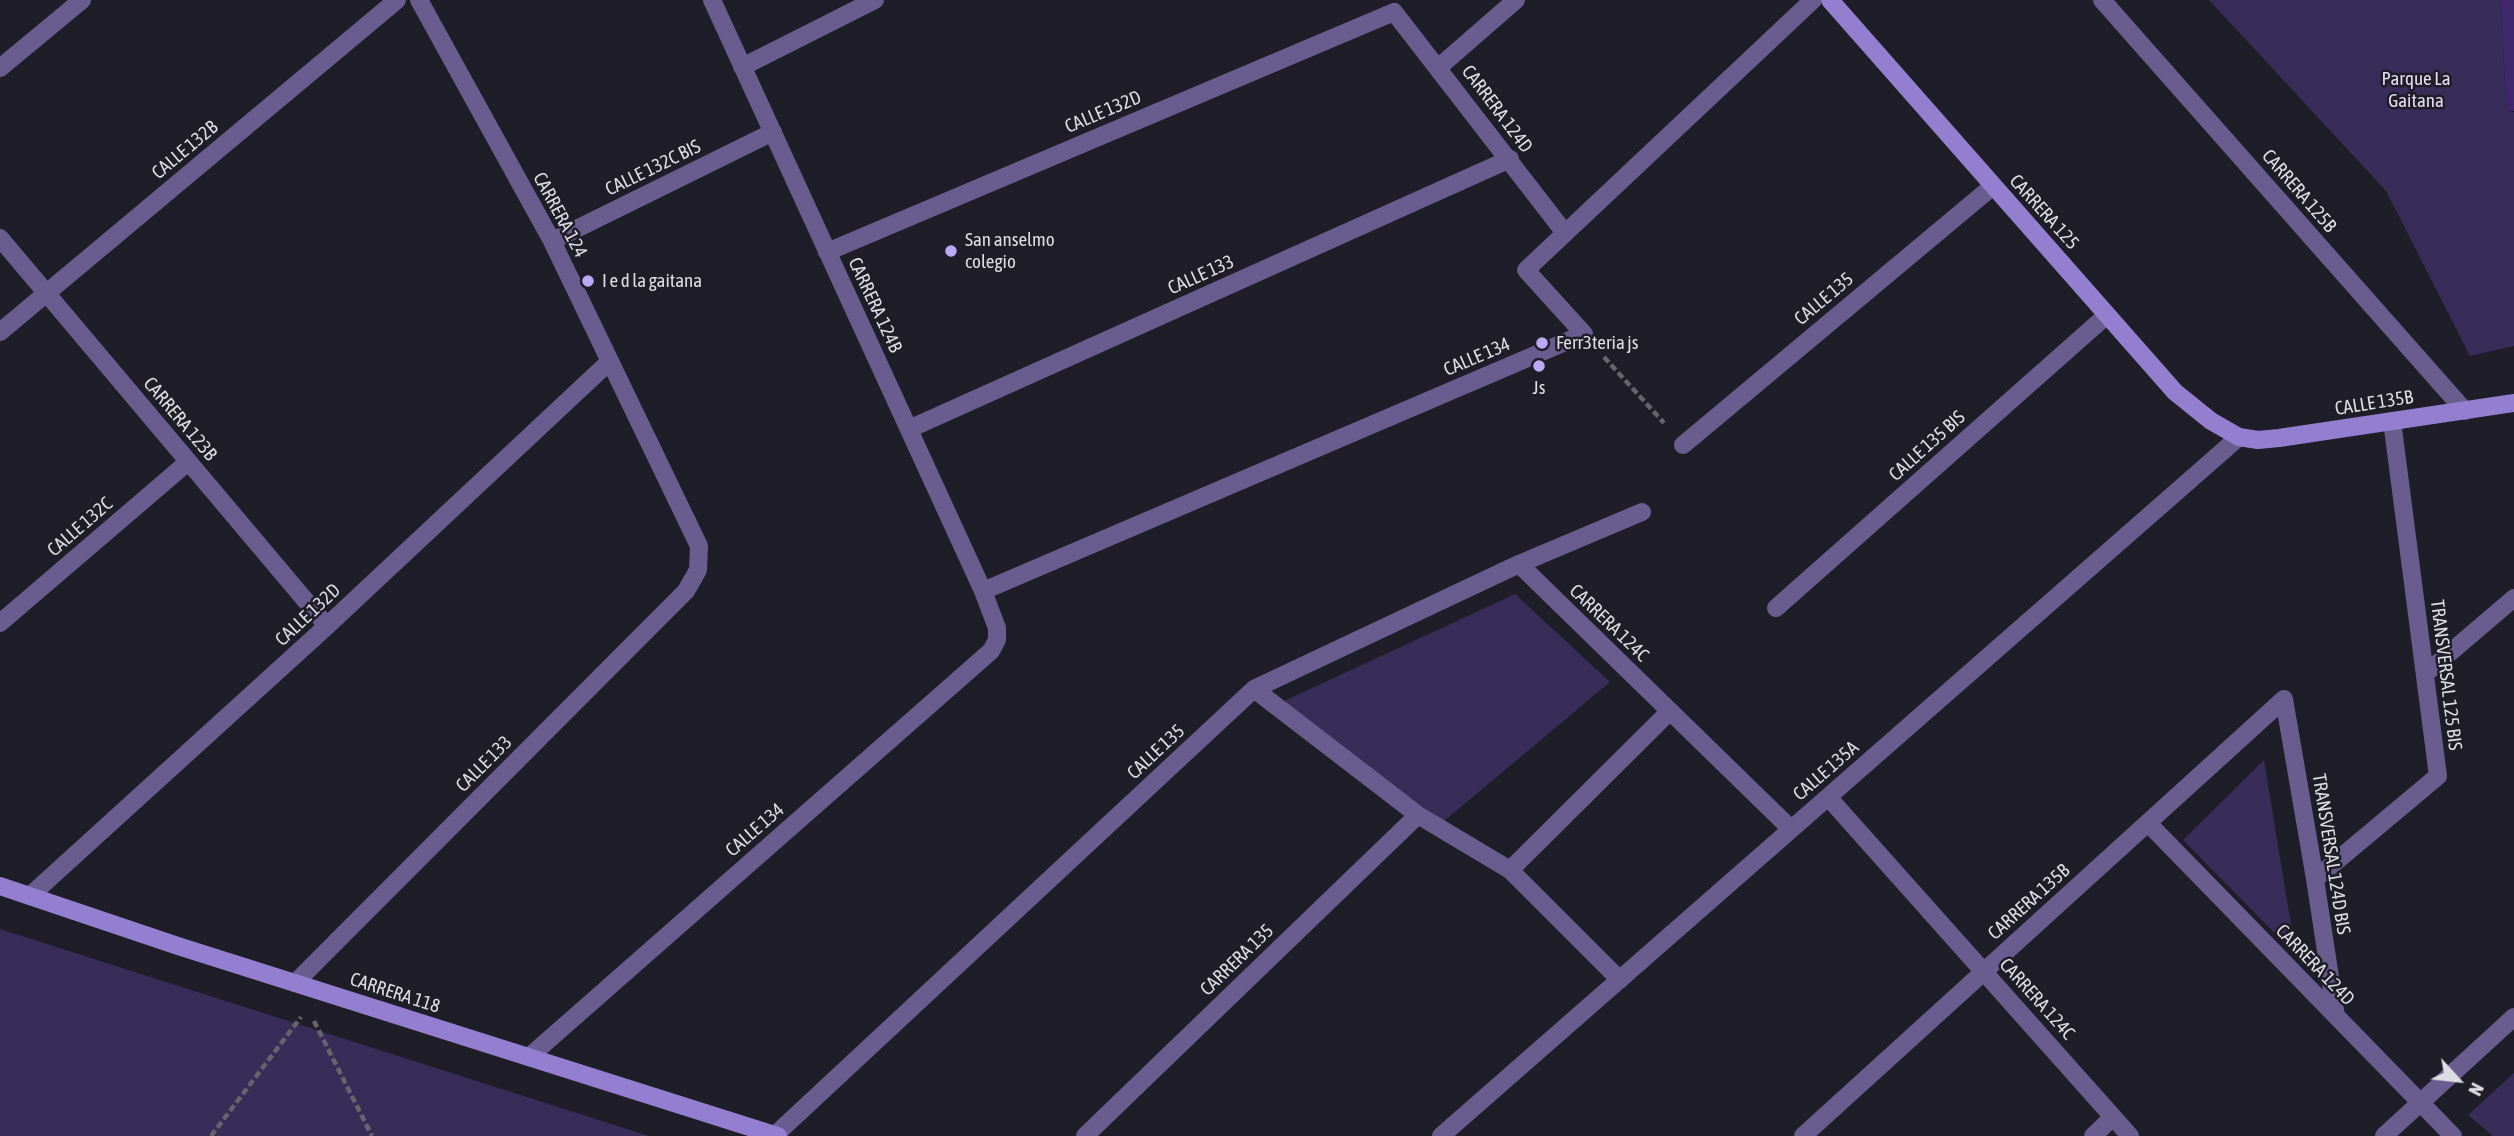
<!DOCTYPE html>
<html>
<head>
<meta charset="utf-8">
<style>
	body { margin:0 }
	#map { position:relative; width:2514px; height:1136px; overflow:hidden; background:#1f1d27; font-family:"Asap Condensed",sans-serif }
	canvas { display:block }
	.north { position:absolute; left:2423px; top:1045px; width:70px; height:70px; -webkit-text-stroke:5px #1f1d27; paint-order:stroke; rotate:117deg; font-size:19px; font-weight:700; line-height:28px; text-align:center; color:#dedde4 }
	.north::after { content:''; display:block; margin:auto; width:24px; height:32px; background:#dedde4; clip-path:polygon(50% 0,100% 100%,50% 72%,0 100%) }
</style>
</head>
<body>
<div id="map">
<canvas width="2514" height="1136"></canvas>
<div class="north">N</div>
</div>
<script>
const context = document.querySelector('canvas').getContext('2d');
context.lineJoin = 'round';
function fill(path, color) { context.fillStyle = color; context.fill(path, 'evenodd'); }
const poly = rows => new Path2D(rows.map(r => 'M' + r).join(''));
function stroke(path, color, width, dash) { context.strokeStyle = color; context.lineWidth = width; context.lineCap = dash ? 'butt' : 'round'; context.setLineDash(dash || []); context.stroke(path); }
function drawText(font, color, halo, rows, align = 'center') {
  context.font = font + ' "Asap Condensed",sans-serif'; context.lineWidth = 5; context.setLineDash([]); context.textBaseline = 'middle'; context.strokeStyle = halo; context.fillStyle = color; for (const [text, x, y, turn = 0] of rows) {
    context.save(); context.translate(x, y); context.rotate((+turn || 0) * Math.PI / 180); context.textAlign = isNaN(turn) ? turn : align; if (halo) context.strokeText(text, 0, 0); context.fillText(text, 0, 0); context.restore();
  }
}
const green = poly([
	[2209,0,2500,0,2507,112,2514,112,2514,346,2470,356,2386,191],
	[1515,594,1610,682,1443,822,1282,702],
	[2264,760,2296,955,2183,840],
	[0,929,649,1136,0,1136],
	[2514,1073,2514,1136,2493,1136,2468,1115]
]);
const building = poly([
	[2500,0,2514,0,2514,111,2507,112]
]);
const path = poly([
	[1604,357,1664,423],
	[314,1021,372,1136],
	[211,1136,301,1017]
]);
const lane = poly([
	[1510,870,1670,711]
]);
const street = poly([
	[2102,0,2465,411],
	[742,67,875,0],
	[1439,67,1516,0],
	[0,68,82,0],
	[0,238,327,626],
	[552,241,773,132],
	[827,252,1394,12,1565,233],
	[0,332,397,0],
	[909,429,1510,159],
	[1683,445,1993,186],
	[1519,564,1791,829],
	[983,591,1584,334,1526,270,1813,0],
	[1776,608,2107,315],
	[0,623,188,462],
	[2425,674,2514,598],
	[1254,689,1418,815,1510,870,1620,980],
	[2284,699,2315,879,2336,1016],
	[1828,797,2130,1136],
	[2148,823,2453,1136],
	[2315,879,2438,776,2392,421],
	[31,895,327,626,609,362],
	[295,983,686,591,698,570,699,546,552,241,419,0],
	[529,1057,991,651,997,640,997,628,983,591,712,0],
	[775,1135,1254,689,1519,564,1642,512],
	[1085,1136,1418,815],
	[1441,1136,2239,437],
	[1803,1136,2284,699],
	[2093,1136,2113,1117],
	[2384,1136,2514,1017]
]);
const secondary = poly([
	[1830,0,2175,392,2211,421,2239,437,2258,440,2279,438,2514,403],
	[0,886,178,946,778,1136]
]);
const markers = [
	[951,251,7,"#bca9f5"],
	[588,281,7,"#bca9f5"],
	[1542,343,7,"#bca9f5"],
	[1539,366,7,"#bca9f5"]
];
const parkNames = [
	["Parque La",2416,79],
	["Gaitana",2416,101]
];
const streetNames = [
	["CARRERA 124D",1497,109,53],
	["CALLE 132D",1103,112,-23],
	["CALLE 132B",185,150,-40],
	["CALLE 132C BIS",653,168,-26],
	["CARRERA 125B",2299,191,49],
	["CARRERA 125",2044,212,48],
	["CARRERA 124",560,215,62],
	["CALLE 133",1201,275,-24],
	["CALLE 135",1824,299,-40],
	["CARRERA 124B",875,305,65],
	["CALLE 134",1477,357,-23],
	["CALLE 135B",2374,403,-9],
	["CARRERA 123B",180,419,50],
	["CALLE 135 BIS",1927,446,-42],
	["CALLE 132C",80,527,-41],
	["CALLE 132D",308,615,-43],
	["CARRERA 124C",1609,623,44],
	["TRANSVERSAL 125 BIS",2446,675,83],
	["CALLE 135",1156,752,-43],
	["CALLE 133",484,764,-45],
	["CALLE 135A",1826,771,-41],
	["CALLE 134",755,830,-41],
	["TRANSVERSAL 124D BIS",2331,854,81],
	["CARRERA 135B",2029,902,-42],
	["CARRERA 135",1237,960,-44],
	["CARRERA 124D",2315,965,46],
	["CARRERA 118",395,993,18],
	["CARRERA 124C",2037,999,48]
];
const poiNames = [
	["San anselmo",965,240],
	["colegio",965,262],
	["I e d la gaitana",602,281],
	["Ferr3teria js",1556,343],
	["Js",1539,388,"center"]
];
fill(green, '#382c58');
fill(building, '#3e276b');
stroke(path, '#65646d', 4.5, [7, 3.5]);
stroke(lane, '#695c8e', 18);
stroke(street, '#695c8e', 18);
stroke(secondary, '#947ecf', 18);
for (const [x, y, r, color] of markers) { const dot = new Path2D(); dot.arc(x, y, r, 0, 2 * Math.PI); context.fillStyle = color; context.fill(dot); stroke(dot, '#1f1d27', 2.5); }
drawText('19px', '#e1dcf1', '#1f1d27', parkNames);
drawText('19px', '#dedde4', '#1f1d27', streetNames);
drawText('19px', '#dedde4', '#1f1d27', poiNames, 'left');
</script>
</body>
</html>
